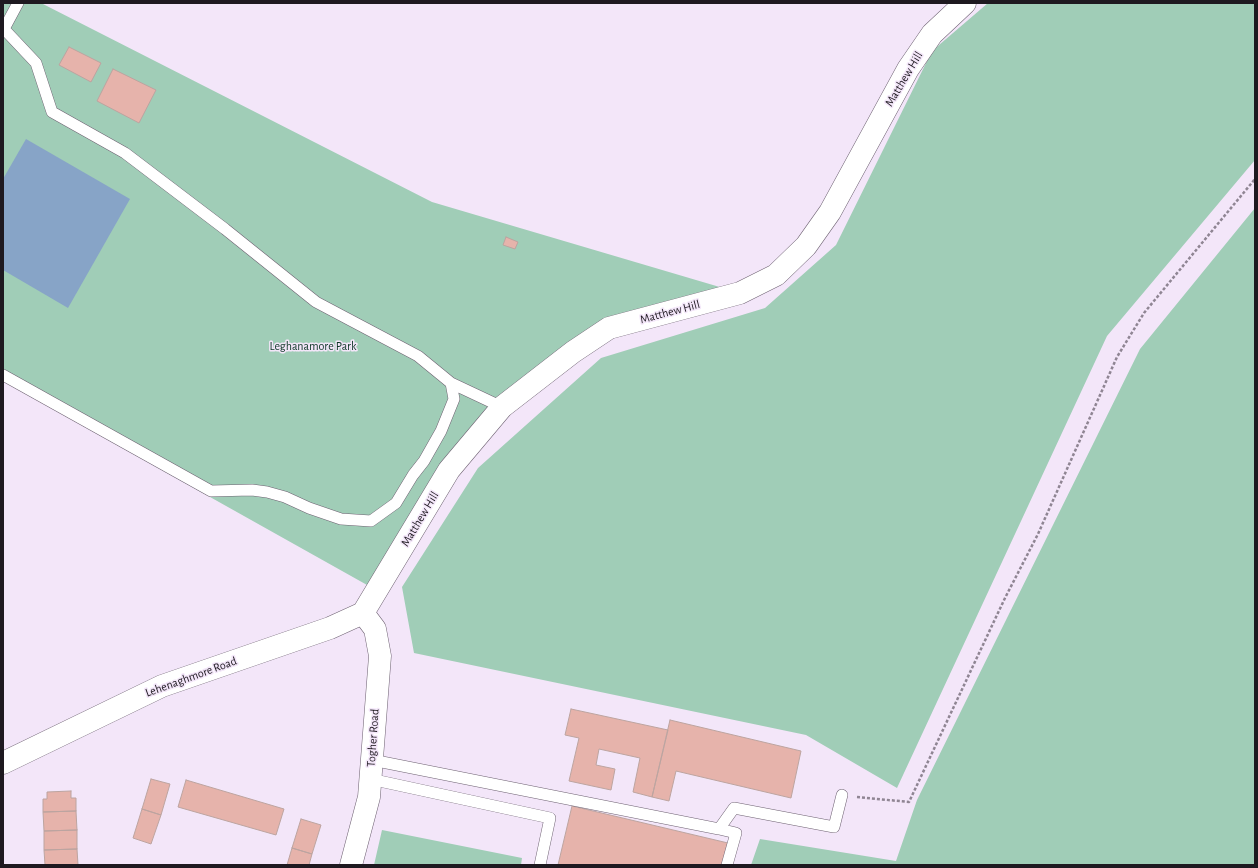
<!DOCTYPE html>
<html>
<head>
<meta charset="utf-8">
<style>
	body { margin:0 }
	#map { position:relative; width:1258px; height:868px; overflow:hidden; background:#f3e6f9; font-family:"Alegreya Sans",sans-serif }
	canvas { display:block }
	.frame { position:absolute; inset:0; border:4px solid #1e1920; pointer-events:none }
</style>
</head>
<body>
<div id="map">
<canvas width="1258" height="868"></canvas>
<div class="frame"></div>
</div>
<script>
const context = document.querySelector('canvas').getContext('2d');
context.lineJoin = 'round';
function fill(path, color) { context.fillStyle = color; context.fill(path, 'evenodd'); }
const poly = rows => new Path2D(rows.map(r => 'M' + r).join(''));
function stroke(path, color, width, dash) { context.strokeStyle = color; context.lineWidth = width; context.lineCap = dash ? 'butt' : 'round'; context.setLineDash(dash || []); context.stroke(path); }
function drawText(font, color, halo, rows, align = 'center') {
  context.font = font + ' "Alegreya Sans",sans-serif'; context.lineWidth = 3; context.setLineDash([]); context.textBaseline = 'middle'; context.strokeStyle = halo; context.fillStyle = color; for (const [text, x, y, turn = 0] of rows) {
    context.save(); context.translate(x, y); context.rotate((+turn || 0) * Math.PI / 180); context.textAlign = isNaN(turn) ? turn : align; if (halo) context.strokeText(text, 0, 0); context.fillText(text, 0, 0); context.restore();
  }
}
const green = poly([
	[3,3,41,3,432,202,740,293,609,328,502,407,376,590,3,381],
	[988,3,1255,3,1255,160,1107,336,897,788,806,735,414,653,402,587,478,468,601,358,765,308,836,245,932,51],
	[1255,208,1255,865,751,865,760,839,896,861,917,800,1140,349],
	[382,830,522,858,521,865,374,865]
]);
const water = poly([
	[26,139,130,199,68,308,3,270,3,179]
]);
const building = poly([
	[69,47,101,63,91,82,59,65,69,47],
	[113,69,156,90,139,123,97,101,113,69],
	[506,237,518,242,515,249,503,245,506,237],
	[571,709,668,730,652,797,633,792,640,758,599,749,596,765,615,769,611,790,569,781,579,738,565,735,571,709],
	[670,720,801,751,791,798,676,771,669,801,652,797,670,720],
	[151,779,170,784,161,815,142,809,151,779],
	[186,780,284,809,276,835,178,807,186,780],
	[71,791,71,798,76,798,76,811,43,812,43,799,47,799,47,792,71,791],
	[572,806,728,843,723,865,558,865,572,806],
	[142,809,161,815,151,844,133,838,142,809],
	[76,811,77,830,44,831,43,812,76,811],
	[301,819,321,825,312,854,292,848,301,819],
	[77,830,77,849,44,850,44,831,77,830],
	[292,848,312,854,309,865,287,865,292,848],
	[77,849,78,865,45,865,44,850,77,849]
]);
const path = poly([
	[857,797,909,802,1005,598,1038,534,1117,357,1144,313,1255,179]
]);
const service = poly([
	[18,3,4,29,36,63,52,112,125,153,225,229,316,302,418,356,451,383,502,407],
	[3,375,211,491,252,490,267,492,285,497,309,508,341,519,371,521,396,503,413,475,424,461,441,431,454,399,451,383],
	[372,760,719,829,734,808,834,827,842,795],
	[370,779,550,818,540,865],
	[719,829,736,833,727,865]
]);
const minor = poly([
	[363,613,449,470,502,407,573,352,609,328,740,293,776,275,806,246,830,212,908,69,932,34,965,3],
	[3,763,162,686,330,628,363,613],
	[351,865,369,797,380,656,375,629,363,613]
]);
const streetNames = [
	["Matthew Hill",904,79,-59],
	["Matthew Hill",670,312,-15],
	["Matthew Hill",420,519,-59],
	["Lehenaghmore Road",191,677,-20],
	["Togher Road",373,738,-86]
];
const parkNames = [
	["Leghanamore Park",313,346]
];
fill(green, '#a0cdb7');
fill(water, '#87a4c7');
fill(building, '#e6b3ab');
stroke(building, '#bca4a0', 1);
stroke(service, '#6e6272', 12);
stroke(minor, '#6e6272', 23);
stroke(path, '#8f8593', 2.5, [3, 2]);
stroke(service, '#fff', 11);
stroke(minor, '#fff', 22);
drawText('12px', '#1e1920', '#f3e6f9', streetNames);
drawText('12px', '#0c3525', '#f3e6f9', parkNames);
</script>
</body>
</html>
